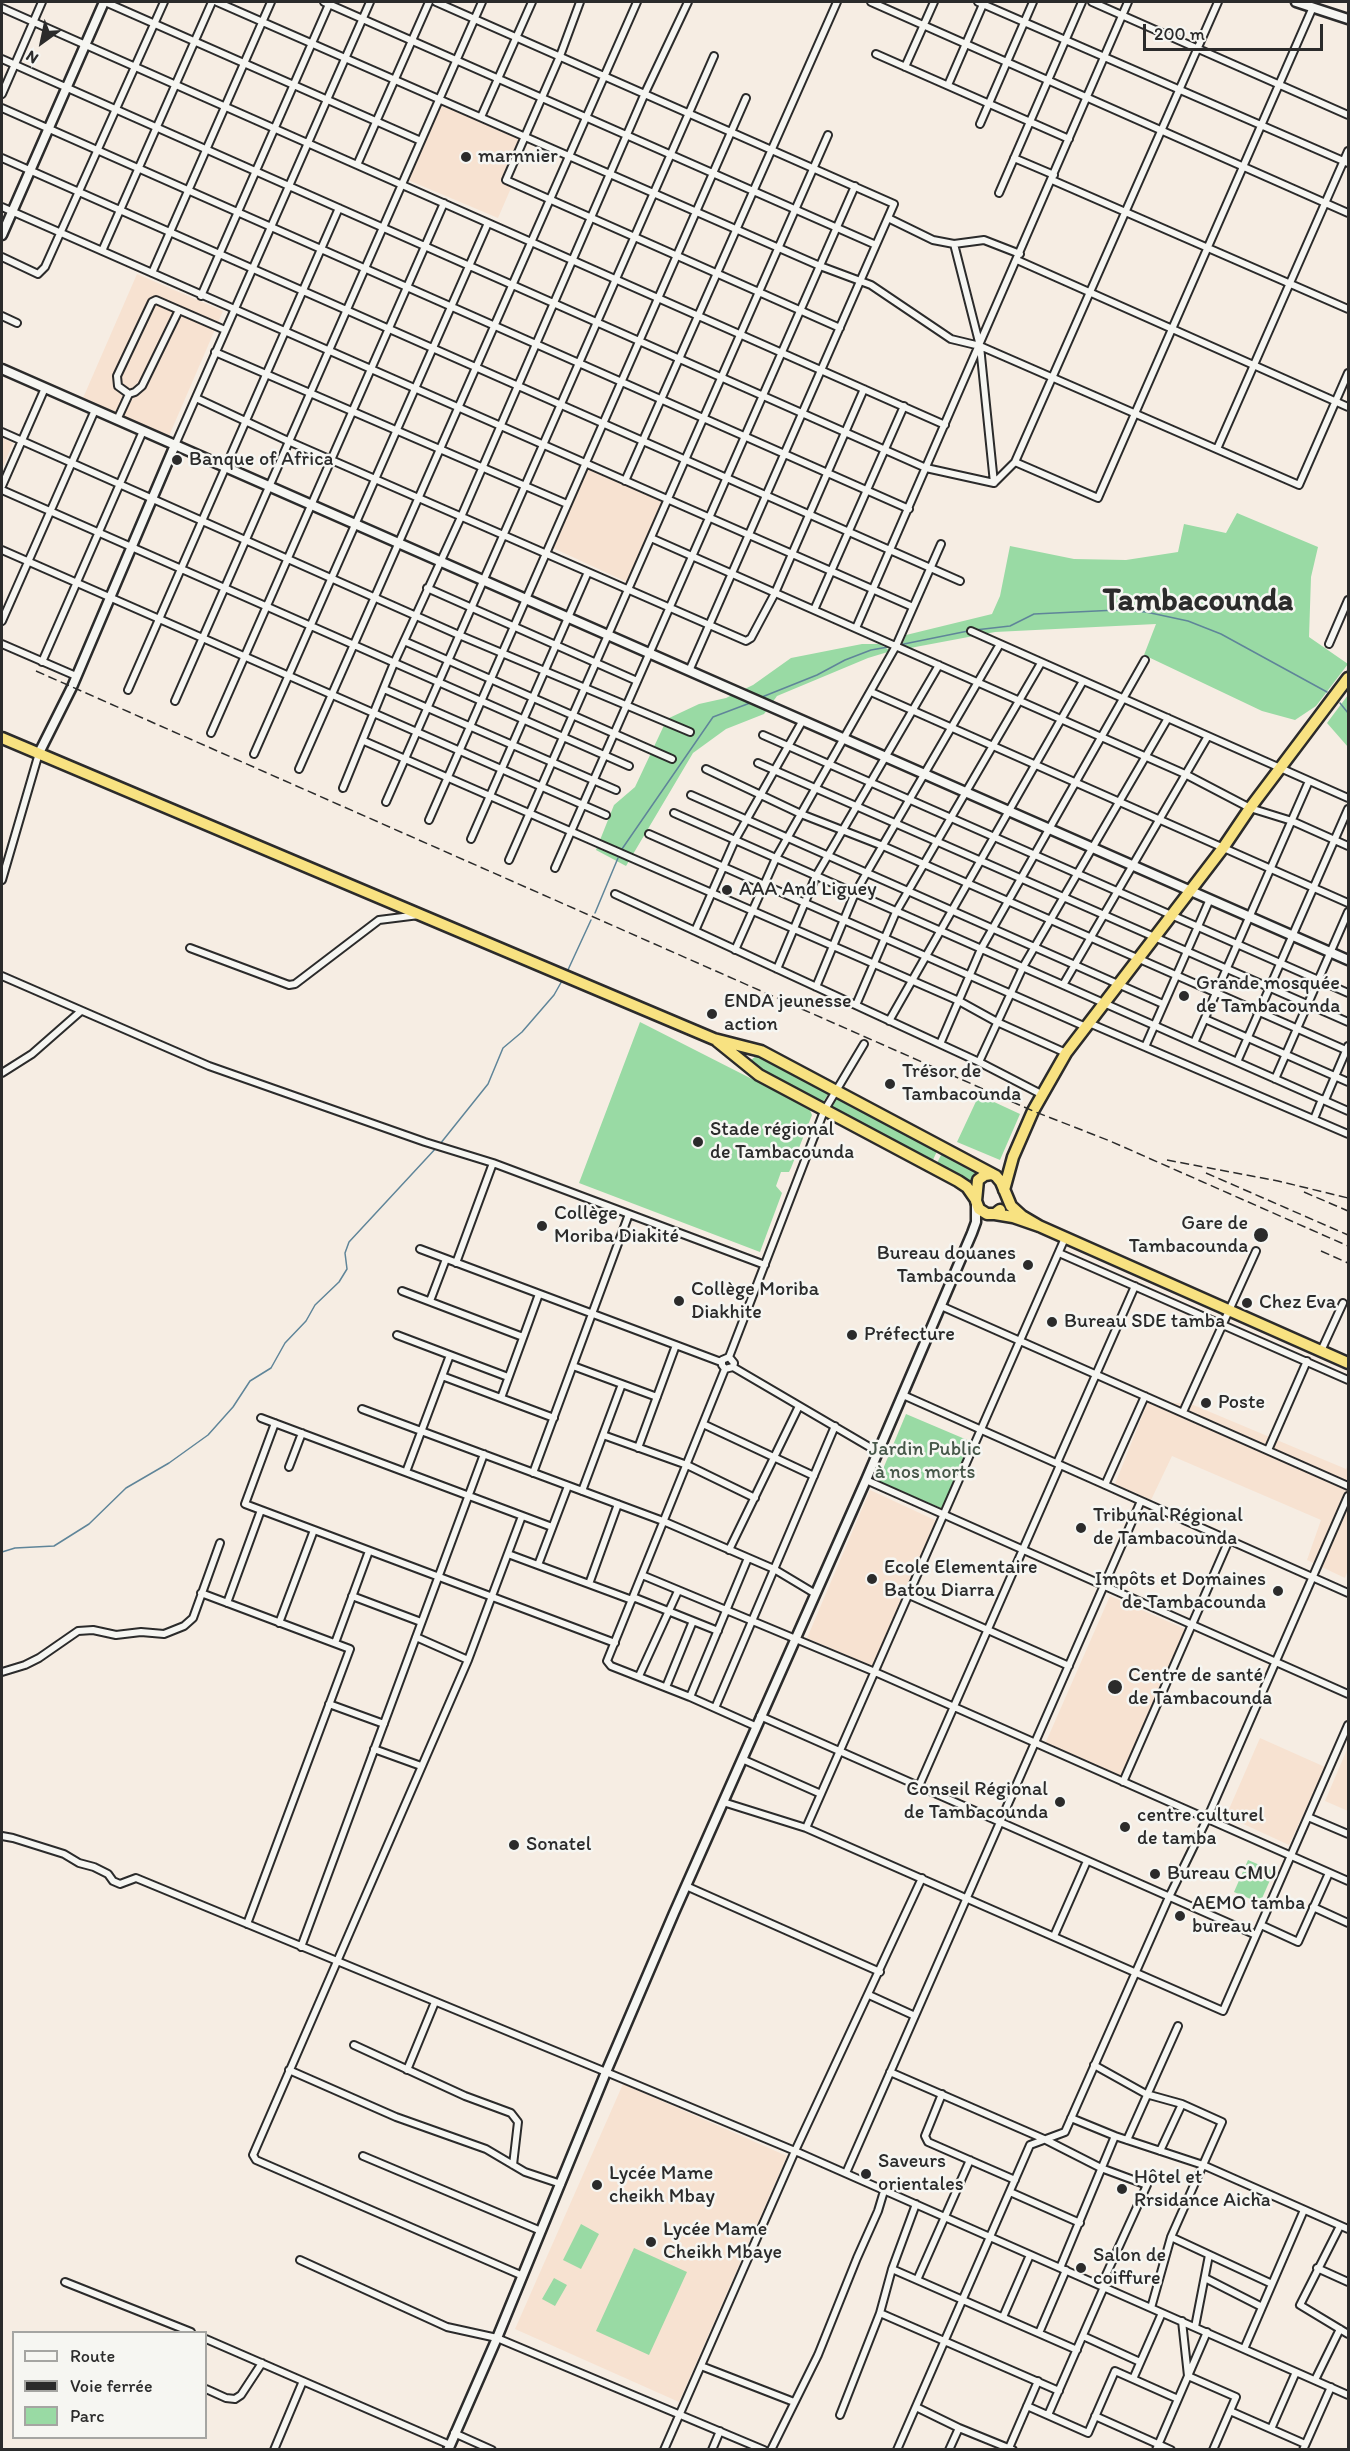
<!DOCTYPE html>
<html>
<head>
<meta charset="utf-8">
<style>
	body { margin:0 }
	#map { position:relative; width:1350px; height:2451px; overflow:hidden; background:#f6ede3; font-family:Itim,sans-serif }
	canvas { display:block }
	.frame { position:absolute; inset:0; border:3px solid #2b2b2b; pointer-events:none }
	.legend { position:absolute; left:12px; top:2331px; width:195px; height:108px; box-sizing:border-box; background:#f6f6f2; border:2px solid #a5a5a2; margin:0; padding:8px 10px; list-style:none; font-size:18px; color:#2b2b2b }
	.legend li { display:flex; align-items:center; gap:12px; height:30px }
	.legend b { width:30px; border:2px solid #a5a5a2 }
	.north { position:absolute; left:12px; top:12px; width:60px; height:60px; -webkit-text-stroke:4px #f6f6f2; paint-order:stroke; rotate:213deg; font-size:16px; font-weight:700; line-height:24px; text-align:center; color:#2b2b2b }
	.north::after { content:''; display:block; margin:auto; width:21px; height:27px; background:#2b2b2b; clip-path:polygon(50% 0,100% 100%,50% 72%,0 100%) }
	.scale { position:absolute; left:1143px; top:24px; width:180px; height:27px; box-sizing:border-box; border:3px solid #2b2b2b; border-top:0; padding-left:8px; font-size:18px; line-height:21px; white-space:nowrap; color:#2b2b2b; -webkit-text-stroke:4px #f6f6f2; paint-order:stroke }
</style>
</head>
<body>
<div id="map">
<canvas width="1350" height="2451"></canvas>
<div class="frame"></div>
<ul class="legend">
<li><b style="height:8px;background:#f6f6f2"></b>Route</li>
<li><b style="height:8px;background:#2b2b2b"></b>Voie ferrée</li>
<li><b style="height:16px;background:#99daa4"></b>Parc</li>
</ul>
<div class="north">N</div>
<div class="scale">200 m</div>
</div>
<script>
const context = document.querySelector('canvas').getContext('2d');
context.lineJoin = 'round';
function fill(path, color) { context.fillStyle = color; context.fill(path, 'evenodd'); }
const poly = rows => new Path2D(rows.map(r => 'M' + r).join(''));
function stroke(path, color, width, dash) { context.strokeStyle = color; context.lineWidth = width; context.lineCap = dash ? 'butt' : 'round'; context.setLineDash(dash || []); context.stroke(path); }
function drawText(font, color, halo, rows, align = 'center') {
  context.font = font + ' Itim,sans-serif'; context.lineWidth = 5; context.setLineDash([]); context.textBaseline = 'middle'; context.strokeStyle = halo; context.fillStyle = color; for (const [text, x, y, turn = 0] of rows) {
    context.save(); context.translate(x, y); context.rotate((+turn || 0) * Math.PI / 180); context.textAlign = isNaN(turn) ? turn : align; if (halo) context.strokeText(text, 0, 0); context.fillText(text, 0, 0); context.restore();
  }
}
const built = poly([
	[441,102,523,137,506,177,514,181,498,218,408,180],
	[137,274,223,311,169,436,83,398],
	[2,438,13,443,2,469],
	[589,467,664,501,627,582,553,548],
	[1148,1401,1191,1404,1346,1469,1348,1465,1348,1570,1345,1578,1307,1560,1321,1520,1172,1456,1151,1500,1115,1484],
	[870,1490,937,1521,874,1667,807,1638],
	[1110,1596,1185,1629,1121,1778,1045,1744],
	[1260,1738,1325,1767,1289,1845,1226,1816],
	[1348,1747,1348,1811,1325,1801],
	[623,2084,787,2156,679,2402,515,2329]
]);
const green = poly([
	[1237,513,1318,547,1311,577,1309,637,1348,664,1316,706,1295,720,1262,711,1144,655,1156,624,995,632,910,648,901,648,906,635,992,614,1000,596,1010,546,1074,559,1126,560,1178,552,1184,524,1226,533],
	[862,644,879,644,891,651,868,658,777,696,764,714,726,729,693,753,626,866,596,850,614,805,635,787,667,719,699,704,726,698,753,685,791,658],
	[1348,695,1348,747,1327,723],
	[640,1022,809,1108,812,1115,791,1168,789,1172,781,1172,776,1186,782,1193,760,1252,579,1183],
	[758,1054,829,1093,823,1102,818,1104,756,1071,750,1061],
	[837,1095,938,1149,932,1162,827,1108],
	[979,1095,1020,1114,1000,1160,957,1142],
	[943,1151,976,1170,972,1180,969,1181,936,1165],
	[906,1414,972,1442,943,1509,878,1481],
	[1248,1860,1274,1871,1260,1903,1234,1892],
	[581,2224,599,2234,581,2269,563,2260],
	[634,2248,687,2272,649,2355,596,2331],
	[554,2278,567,2285,555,2306,542,2299]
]);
const stream = poly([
	[975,630,1010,626,1034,614,1117,610,1146,612,1188,621,1221,634,1327,692],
	[899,645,968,631],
	[762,697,817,675,845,660,871,650,888,647],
	[1340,703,1348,713],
	[622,849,713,717,750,703],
	[595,913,618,858],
	[567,972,591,920],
	[440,1144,488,1084,503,1048,522,1032,554,995,563,979],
	[2,1552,15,1548,54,1546,89,1524,126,1488,169,1463,208,1435,233,1407,250,1381,271,1368,285,1343,306,1321,315,1305,339,1282,347,1269,345,1253,349,1242,437,1147]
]);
const street = poly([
	[105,2,421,141],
	[217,2,820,266,871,285,951,339,980,346,1299,485,1348,373],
	[324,2,876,245],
	[436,2,894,204,689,671],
	[580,2,560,56,506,180,840,328],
	[871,2,1348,213],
	[978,2,1348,163],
	[1092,2,1348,115],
	[2,8,945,425],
	[876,54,1069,139],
	[2,59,926,468,994,483,1015,462,1218,2],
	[905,67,934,2],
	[948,85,984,2],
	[2,94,42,2],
	[2,108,909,509],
	[481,117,532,2],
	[980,124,1033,2],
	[2,158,960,581],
	[1014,158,1054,175],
	[357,165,429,2],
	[1052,180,1348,309],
	[999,193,1082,2],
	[2,207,913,607],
	[888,218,933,240,954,244,984,240,1020,254],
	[954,244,980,346,994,483],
	[102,251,212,2],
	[2,257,38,274,45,267,164,2],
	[1017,260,1348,407],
	[152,273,271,2],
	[201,296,330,2],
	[2,316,17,323],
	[215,352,567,504],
	[129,394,118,386,117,376,152,302,156,300,225,330],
	[196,398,288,441,746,641,751,638,775,593,864,389],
	[117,420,129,394,135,392,142,386,179,310],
	[2,432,459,635,690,732],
	[175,445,370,2],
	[1217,449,1348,151],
	[1015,462,1098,498,1313,7],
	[625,481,837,2],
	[2,486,45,388],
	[2,490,629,766],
	[651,538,1185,774,1250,808,1292,821,1348,846],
	[2,550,606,815],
	[427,588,637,681],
	[814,610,904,406],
	[2,621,95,410],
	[856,628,1128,2],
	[971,631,1348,798],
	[404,641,672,759],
	[2,644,76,676],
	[1329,644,1348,600],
	[42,662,143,431],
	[384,689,616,790],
	[128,690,339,208],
	[871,692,1348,903],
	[175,701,482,2],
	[211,733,444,203],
	[763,735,1348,993],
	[364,741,959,1001,997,1022,1066,1053],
	[254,754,488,223],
	[758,763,1348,1022],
	[299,769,637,2],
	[706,769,801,814,883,846,1348,1051],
	[343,788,394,663,461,517,645,93,688,2],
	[691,795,1163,1004],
	[386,802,714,56],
	[674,813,1348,1111],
	[429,820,746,98],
	[649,834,1086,1027],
	[471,839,588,572],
	[509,860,828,135],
	[555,868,855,186],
	[2,880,39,753],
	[615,894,979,1062,1041,1094],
	[695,931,735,840,803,720],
	[190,948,289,985,295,984,379,920,419,915],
	[735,950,776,858,896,646,941,544],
	[777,969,816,876,939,665],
	[2,976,209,1066,425,1142,493,1163,765,1265],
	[1063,985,1208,736],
	[816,987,855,893,1000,644],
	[856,1005,896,912,1041,663],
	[1205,1019,1348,1082],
	[889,1021,1083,681],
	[1089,1023,1348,1134],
	[1194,1043,1309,781],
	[940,1044,981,949,1145,660],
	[1145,1047,1210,899],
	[979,1062,1023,967,1168,718],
	[1237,1062,1348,809],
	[2,1073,32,1054,81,1011],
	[1275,1079,1348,912],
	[1325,1100,1348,1046],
	[1314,1119,1322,1099],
	[420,1249,721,1362],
	[1059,1253,1348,1380],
	[456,1263,493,1163],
	[402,1291,523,1337],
	[430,1301,446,1259],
	[941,1306,1348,1486],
	[397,1335,508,1377],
	[1321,1351,1343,1303],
	[729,1357,824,1111,864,1044],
	[573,1366,657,1397],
	[733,1367,734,1363,729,1357,722,1360,722,1365,725,1369,733,1367,878,1452],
	[725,1369,607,1661,611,1666,690,1697,755,1726],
	[442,1376,554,1418],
	[903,1395,1348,1593],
	[501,1398,539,1294],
	[362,1409,663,1521,774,1569,814,1593],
	[1183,1412,1256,1251],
	[261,1418,552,1527],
	[275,1423,245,1504,615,1643],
	[703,1424,814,1476],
	[603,1435,687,1465,755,1498],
	[638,1448,676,1345],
	[1268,1450,1307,1361],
	[1057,1463,1135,1286],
	[289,1467,302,1433],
	[406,1472,450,1355],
	[533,1473,629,1214],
	[866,1480,1348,1694],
	[1105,1485,1145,1396],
	[582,1491,622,1384],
	[522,1516,468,1660,253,2155,256,2160,523,2276],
	[729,1550,799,1406],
	[508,1554,632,1600],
	[538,1565,568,1486],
	[642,1575,875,1672,1348,1881],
	[589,1584,618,1504],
	[201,1593,350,1649,247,1924],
	[909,1595,1069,1666],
	[352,1596,421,1622],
	[633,1597,718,1631],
	[227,1603,261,1510],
	[279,1623,314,1530],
	[416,1637,468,1660],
	[335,1643,369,1551],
	[2,1672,25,1665,39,1658,78,1631,93,1630,116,1635,141,1632,164,1634,184,1626,193,1618,220,1543],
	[639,1676,678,1591],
	[666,1687,693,1621],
	[690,1697,748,1558],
	[329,1704,384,1724],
	[715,1708,835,1426],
	[760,1716,1256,1935],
	[374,1749,421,1766],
	[742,1759,821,1794],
	[1123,1782,1229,1540],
	[919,1786,1060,1465],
	[723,1802,806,1828,1223,2011,1348,1725],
	[1308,1817,1348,1834],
	[806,1828,1065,1238],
	[2,1836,13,1838,64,1854,79,1863,94,1867,108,1874,113,1881,120,1884,136,1878,606,2072,795,2151,1348,2395],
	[686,1886,880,1972],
	[1313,1907,1348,1923],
	[1261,1925,1298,1942,1329,1873],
	[1054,1936,1087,1861],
	[301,1947,484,1454],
	[869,1995,915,2016],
	[354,2045,465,2096,511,2113,518,2122,513,2165],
	[1094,2065,1146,2094,1182,2104,1222,2122,1171,2237,1151,2308],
	[289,2070,396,2117,486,2149,525,2172,561,2184],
	[407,2070,435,2002],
	[890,2072,1044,2139,1101,2168,1147,2185,1101,2286],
	[942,2094,925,2136,928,2142,1015,2180],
	[1071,2118,1115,2136,1203,2165,1348,2229],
	[1127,2140,1178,2026],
	[1160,2151,1182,2104],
	[363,2156,541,2231],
	[846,2173,1141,1501],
	[1010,2192,1080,2223],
	[1340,2226,1300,2305,1348,2334],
	[1171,2237,1272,2284],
	[300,2260,447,2327,497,2338,764,2450],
	[1060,2268,1115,2136],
	[1317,2268,1348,2282],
	[892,2269,1077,2350],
	[1205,2278,1262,2307],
	[917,2280,970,2160],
	[65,2282,191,2332],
	[880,2313,1059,2391],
	[1003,2317,1030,2255],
	[1182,2321,1188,2376,1236,2397,1213,2450],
	[1195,2327,1209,2255],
	[1039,2333,1066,2270],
	[1083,2336,1140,2362],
	[206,2339,450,2445],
	[1244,2349,1304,2210],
	[701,2366,794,2402],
	[1133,2379,1162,2313],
	[1315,2380,1340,2329],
	[206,2389,226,2398,235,2399,241,2395,262,2363],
	[1027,2406,1088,2433,1115,2371,1178,2399],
	[916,2407,959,2428,1013,2450],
	[1230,2411,1305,2444],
	[840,2415,880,2313,892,2269,916,2204],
	[1048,2415,1104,2287],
	[1095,2416,1171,2450],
	[1271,2429,1296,2372],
	[454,2433,492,2450],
	[1009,2448,1038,2381],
	[274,2450,303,2381],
	[664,2450,795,2151,922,1878],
	[712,2450,720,2431],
	[771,2450,818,2355,857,2258,878,2211,884,2191],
	[897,2450,1030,2145,1065,2132,1169,1897,1207,1819,1348,1496],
	[949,2450,959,2428],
	[1156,2450,1207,2332],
	[1303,2450,1331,2387]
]);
const secondary = poly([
	[1296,2,1348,19],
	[2,235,104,2],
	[2,369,1348,960],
	[39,753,72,687,175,445],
	[448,2450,497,2338,606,2072,674,1913,866,1480,972,1233,976,1222,976,1202]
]);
const highway = poly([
	[2,738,714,1039,761,1051,996,1176,1001,1182,1011,1206,1022,1216,1039,1226],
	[717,1041,759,1075,958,1181,967,1187,976,1200],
	[991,1174,985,1175,978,1180,976,1201,979,1209,987,1214,995,1214,1000,1210],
	[1004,1190,1013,1157,1033,1111,1066,1053,1223,848,1250,808,1348,678],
	[995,1214,1013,1217,1039,1226,1348,1363]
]);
const rail = poly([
	[36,671,1033,1111,1110,1141,1348,1246],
	[1167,1160,1278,1181,1348,1198],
	[1206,1173,1348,1235],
	[1304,1192,1348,1211],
	[1321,1251,1348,1263]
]);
const markers = [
	[466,157,6,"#2b2b2b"],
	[177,460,6,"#2b2b2b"],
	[727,890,6,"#2b2b2b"],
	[1184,996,6,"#2b2b2b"],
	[712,1014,6,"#2b2b2b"],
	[890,1084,6,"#2b2b2b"],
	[698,1142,6,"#2b2b2b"],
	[542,1226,6,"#2b2b2b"],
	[1261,1235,8,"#2b2b2b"],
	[1028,1265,6,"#2b2b2b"],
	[679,1301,6,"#2b2b2b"],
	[1247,1303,6,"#2b2b2b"],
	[1052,1322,6,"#2b2b2b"],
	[852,1335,6,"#2b2b2b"],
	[1206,1403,6,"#2b2b2b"],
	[1081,1528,6,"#2b2b2b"],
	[872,1579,6,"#2b2b2b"],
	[1278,1591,6,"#2b2b2b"],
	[1115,1687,8,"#2b2b2b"],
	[1060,1802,6,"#2b2b2b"],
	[1125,1827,6,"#2b2b2b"],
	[514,1845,6,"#2b2b2b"],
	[1155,1874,6,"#2b2b2b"],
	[1180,1916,6,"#2b2b2b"],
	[866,2174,6,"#2b2b2b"],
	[597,2185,6,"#2b2b2b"],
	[1122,2189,6,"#2b2b2b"],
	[651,2242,6,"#2b2b2b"],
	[1081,2268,6,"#2b2b2b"]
];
const poiNames = [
	["marnnier",478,157],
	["Banque of Africa",189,460],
	["AAA And Liguey",739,890],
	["Grande mosquée",1196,984],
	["de Tambacounda",1196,1007],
	["ENDA jeunesse",724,1002],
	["action",724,1025],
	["Trésor de",902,1072],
	["Tambacounda",902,1095],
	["Stade régional",710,1130],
	["de Tambacounda",710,1153],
	["Collège",554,1214],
	["Moriba Diakité",554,1237],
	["Gare de",1248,1224,"right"],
	["Tambacounda",1248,1247,"right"],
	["Bureau douanes",1016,1254,"right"],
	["Tambacounda",1016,1277,"right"],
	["Collège Moriba",691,1290],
	["Diakhite",691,1313],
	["Chez Eva",1259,1303],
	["Bureau SDE tamba",1064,1322],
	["Préfecture",864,1335],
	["Poste",1218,1403],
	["Tribunal Régional",1093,1516],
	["de Tambacounda",1093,1539],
	["Ecole Elementaire",884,1568],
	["Batou Diarra",884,1591],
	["Impôts et Domaines",1266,1580,"right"],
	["de Tambacounda",1266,1603,"right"],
	["Centre de santé",1128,1676],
	["de Tambacounda",1128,1699],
	["Conseil Régional",1048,1790,"right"],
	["de Tambacounda",1048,1813,"right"],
	["centre culturel",1137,1816],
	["de tamba",1137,1839],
	["Sonatel",526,1845],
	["Bureau CMU",1167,1874],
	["AEMO tamba",1192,1904],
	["bureau",1192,1927],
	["Saveurs",878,2162],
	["orientales",878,2185],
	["Lycée Mame",609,2174],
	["cheikh Mbay",609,2197],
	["Hôtel et",1134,2178],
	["Rrsidance Aicha",1134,2201],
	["Lycée Mame",663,2230],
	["Cheikh Mbaye",663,2253],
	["Salon de",1093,2256],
	["coiffure",1093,2279]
];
const parkNames = [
	["Jardin Public",925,1450],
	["à nos morts",925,1473]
];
const townNames = [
	["Tambacounda",1198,602]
];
fill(built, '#f7e2d1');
fill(green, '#99daa4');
stroke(stream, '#5f8599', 1.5);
stroke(street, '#2b2b2b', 10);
stroke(secondary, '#2b2b2b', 13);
stroke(highway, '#2b2b2b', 15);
stroke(street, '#f6f6f2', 6);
stroke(secondary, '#f6f6f2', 8);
stroke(highway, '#f8e281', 10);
stroke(rail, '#2b2b2b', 1.5, [9, 4.5]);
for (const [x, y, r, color] of markers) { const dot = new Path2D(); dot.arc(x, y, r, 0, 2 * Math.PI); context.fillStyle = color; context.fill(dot); stroke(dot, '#f6f6f2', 2); }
drawText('20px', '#2b2b2b', '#f6f6f2', poiNames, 'left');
drawText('20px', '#465749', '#f6f6f2', parkNames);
drawText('bold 32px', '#2b2b2b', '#f6f6f2', townNames);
</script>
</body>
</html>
